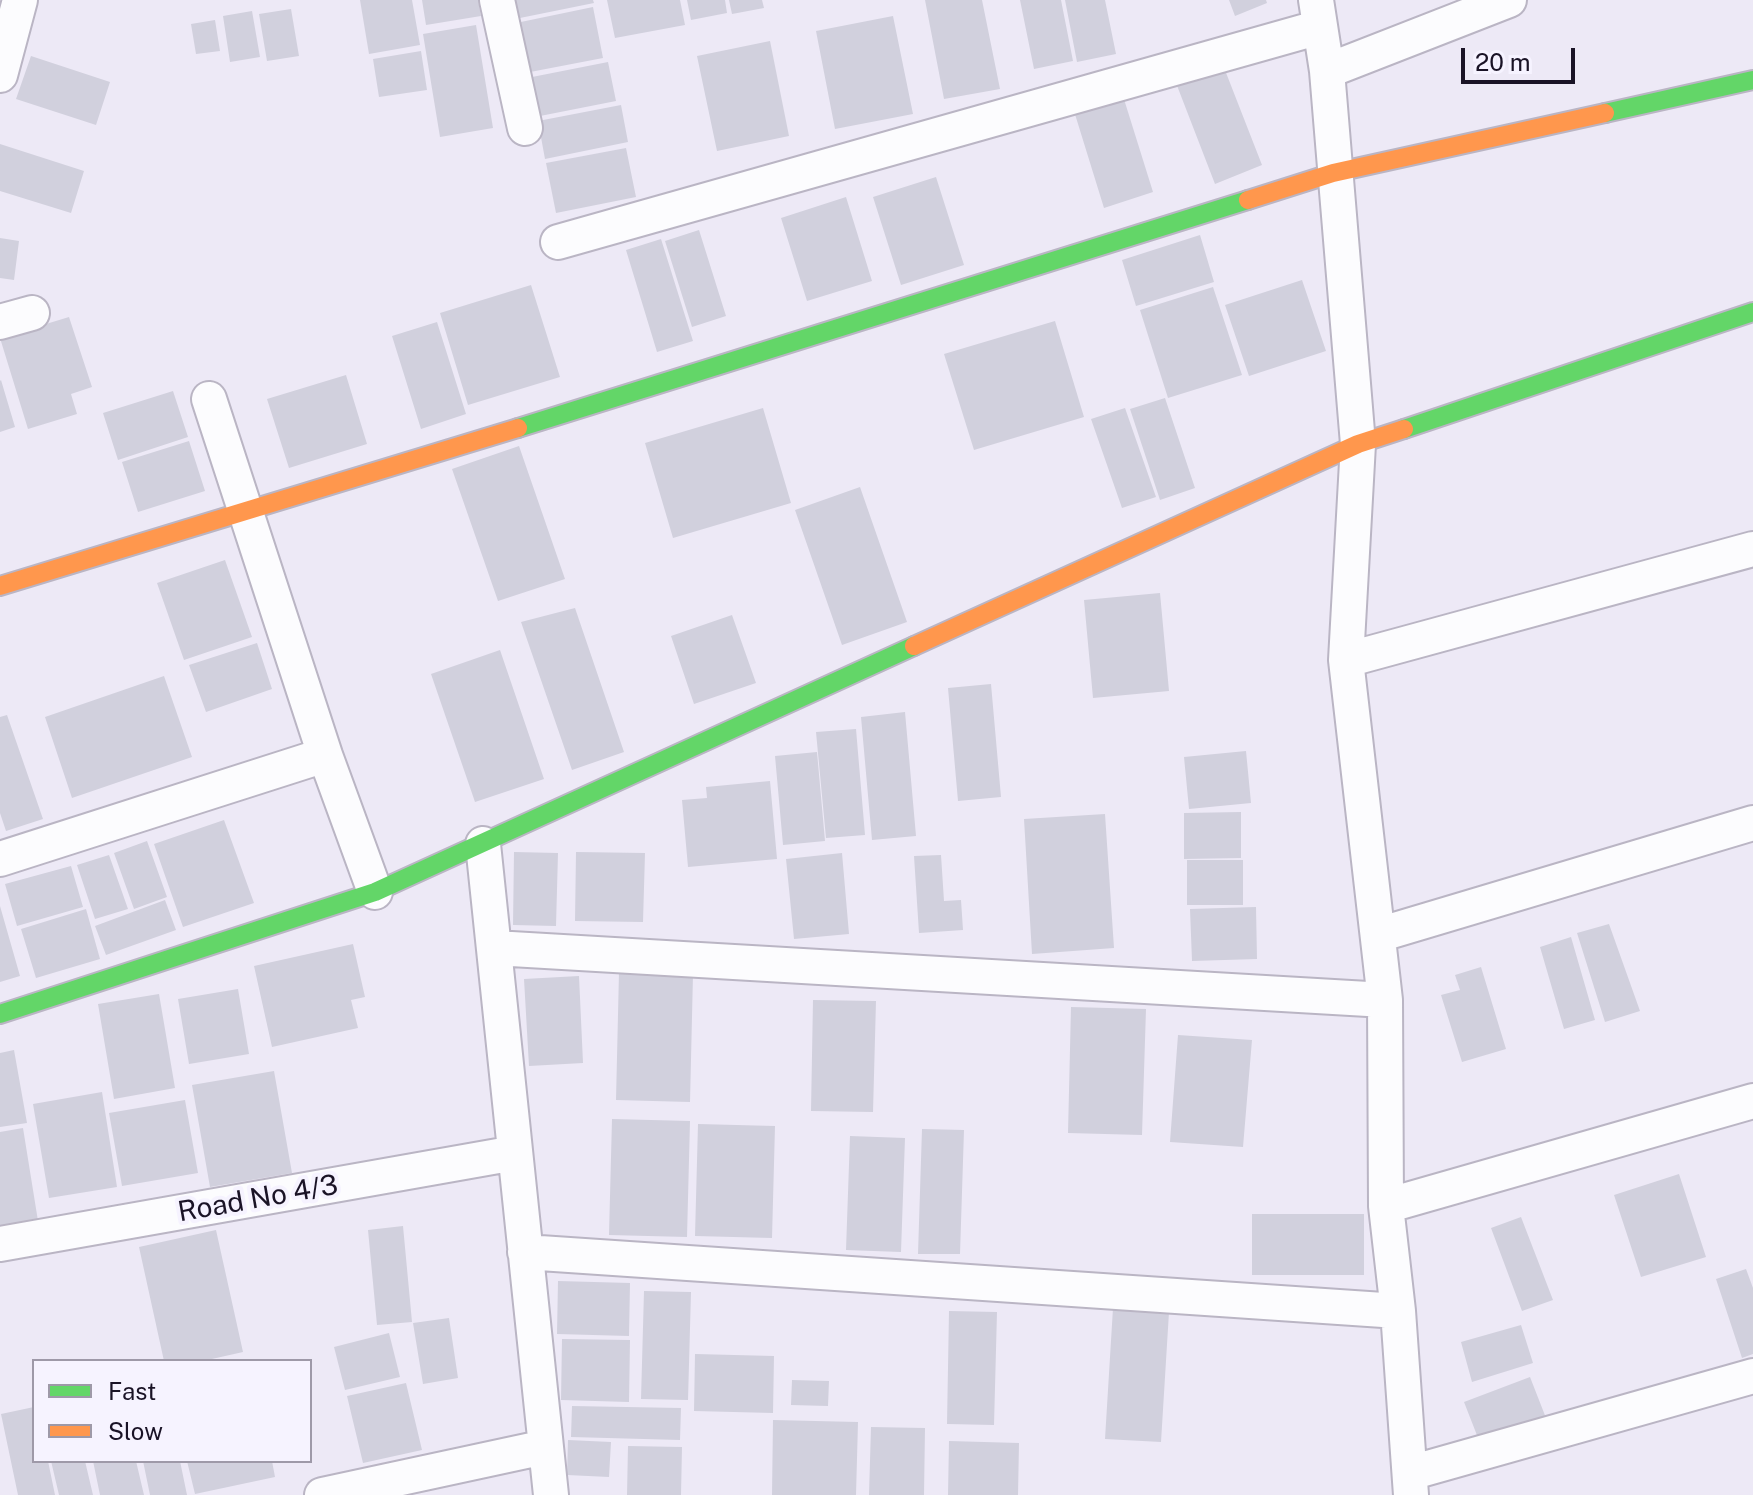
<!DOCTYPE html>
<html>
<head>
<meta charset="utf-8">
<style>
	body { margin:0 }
	#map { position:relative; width:1753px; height:1495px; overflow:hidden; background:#ede9f6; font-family:"Public Sans",sans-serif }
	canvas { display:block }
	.legend { position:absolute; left:32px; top:1359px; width:280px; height:104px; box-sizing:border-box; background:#f6f3ff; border:2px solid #9e99a8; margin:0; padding:10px 14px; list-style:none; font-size:24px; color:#1a1326 }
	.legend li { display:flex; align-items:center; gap:16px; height:40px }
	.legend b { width:40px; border:2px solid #9e99a8 }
	.scale { position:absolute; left:1461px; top:48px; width:114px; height:36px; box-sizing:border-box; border:4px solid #1a1326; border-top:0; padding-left:10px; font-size:24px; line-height:28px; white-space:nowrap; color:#1a1326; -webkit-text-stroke:6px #f6f3ff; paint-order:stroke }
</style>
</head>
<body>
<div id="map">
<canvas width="1753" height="1495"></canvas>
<ul class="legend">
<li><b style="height:10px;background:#63d668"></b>Fast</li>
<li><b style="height:10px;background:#ff974d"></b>Slow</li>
</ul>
<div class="scale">20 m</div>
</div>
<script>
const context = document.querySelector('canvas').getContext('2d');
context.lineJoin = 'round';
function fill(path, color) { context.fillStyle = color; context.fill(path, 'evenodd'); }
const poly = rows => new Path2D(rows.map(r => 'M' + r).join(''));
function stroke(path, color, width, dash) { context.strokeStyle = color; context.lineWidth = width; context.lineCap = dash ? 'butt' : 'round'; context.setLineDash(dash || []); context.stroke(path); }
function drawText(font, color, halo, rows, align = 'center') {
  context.font = font + ' "Public Sans",sans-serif'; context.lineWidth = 8; context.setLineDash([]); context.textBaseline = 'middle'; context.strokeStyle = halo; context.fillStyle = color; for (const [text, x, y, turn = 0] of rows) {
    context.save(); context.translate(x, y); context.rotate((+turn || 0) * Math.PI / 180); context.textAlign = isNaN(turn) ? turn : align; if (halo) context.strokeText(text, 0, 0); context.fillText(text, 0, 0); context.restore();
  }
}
const building = poly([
	[360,0,412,0,420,45,369,54],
	[422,0,478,0,481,16,426,25],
	[506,0,593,0,594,3,510,20],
	[607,0,680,0,685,25,615,38],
	[687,0,725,0,727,13,691,20],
	[729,0,762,0,764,8,732,14],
	[925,0,982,0,1000,89,944,99],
	[1020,0,1061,0,1073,61,1034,69],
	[1065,0,1105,0,1116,54,1077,62],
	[1229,0,1266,0,1267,3,1235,16],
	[593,7,603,58,525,73,516,23],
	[291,9,299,56,267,61,259,14],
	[252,11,260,57,230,62,223,16],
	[893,16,913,114,835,129,816,31],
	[215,20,220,51,196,54,191,24],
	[476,25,493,128,440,137,423,34],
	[770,41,789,136,717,151,697,56],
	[421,51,427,90,379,97,373,59],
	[31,56,110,82,96,125,16,99],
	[608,62,616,101,535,117,527,78],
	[1223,65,1262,165,1215,184,1176,83],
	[1123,96,1153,192,1104,208,1074,111],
	[621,105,628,142,545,159,538,121],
	[0,144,84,171,71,213,0,191],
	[626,148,636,197,556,213,546,163],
	[936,177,964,265,901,285,873,197],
	[846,197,872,281,807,301,781,218],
	[699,230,726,316,692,327,665,241],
	[1200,235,1214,282,1136,306,1122,260],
	[0,238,19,241,14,280,0,278],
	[661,239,693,341,657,352,626,250],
	[1302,280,1326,351,1249,376,1225,305],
	[531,285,560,377,468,405,440,313],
	[1213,287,1242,375,1168,398,1140,310],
	[69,317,92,387,71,394,77,414,28,429,0,338],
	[1055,321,1084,417,974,450,944,354],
	[437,322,466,414,421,429,392,336],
	[346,375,367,444,289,468,267,399],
	[1,380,15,427,0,432,0,381],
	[173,391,188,437,118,460,103,413],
	[1165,398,1195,488,1160,500,1130,409],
	[763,408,791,503,673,538,645,443],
	[1125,408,1156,497,1122,508,1091,419],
	[189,441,205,491,138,512,122,462],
	[519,446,565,579,498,601,452,469],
	[860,487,907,622,842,645,795,510],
	[225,560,252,637,184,660,157,583],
	[1160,593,1169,691,1093,698,1084,600],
	[575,608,624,752,572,770,521,622],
	[732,615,756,683,694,704,671,636],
	[257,643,272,689,206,712,189,665],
	[500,650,544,779,475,802,431,674],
	[164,676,192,757,72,798,45,717],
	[991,684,1001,797,958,801,948,688],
	[905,712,916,836,872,840,861,717],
	[7,715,43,819,6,831,0,813,0,717],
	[856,729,865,835,826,838,816,732],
	[1246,751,1251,803,1189,809,1184,757],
	[817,752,825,841,783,845,775,756],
	[770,781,777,859,688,867,682,800,707,798,706,787],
	[1241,812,1241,858,1184,859,1184,813],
	[1105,814,1114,948,1032,954,1024,819],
	[224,820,254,903,183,927,154,844],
	[147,841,167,897,134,909,114,853],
	[514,852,558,853,556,926,513,925],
	[576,852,645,853,643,922,575,921],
	[842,853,849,934,794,939,786,859],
	[109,855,128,909,95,919,77,865],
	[941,855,944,901,961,900,963,930,919,933,914,856],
	[1187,860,1243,860,1243,905,1187,905],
	[71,866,83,907,17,926,5,884],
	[165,900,176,930,106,955,95,926],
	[0,906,20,976,0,982],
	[1256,907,1257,959,1192,961,1190,909],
	[86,909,100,959,36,978,21,929],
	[1609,924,1640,1011,1605,1022,1577,933],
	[1571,937,1595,1020,1564,1029,1540,947],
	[353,944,365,997,351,1000,358,1028,272,1047,254,966],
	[1481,967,1506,1049,1462,1062,1441,995,1460,990,1455,975],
	[619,972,693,974,690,1102,616,1100],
	[579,976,583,1063,529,1066,524,979],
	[238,989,249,1054,189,1064,178,999],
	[159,994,175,1088,114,1099,98,1004],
	[813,1000,876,1001,873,1112,811,1111],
	[1071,1007,1146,1009,1142,1135,1068,1133],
	[1178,1035,1252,1040,1243,1147,1170,1142],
	[14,1050,27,1123,0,1127,0,1053],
	[274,1071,292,1173,210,1187,192,1085],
	[102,1092,117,1187,49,1198,33,1104],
	[185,1100,198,1173,122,1186,109,1113],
	[612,1119,690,1121,687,1237,609,1235],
	[698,1124,775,1126,772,1238,695,1236],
	[23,1128,38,1221,0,1227,0,1132],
	[922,1129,964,1130,960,1254,918,1254],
	[850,1136,905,1138,901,1252,846,1250],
	[1679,1174,1706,1257,1641,1277,1614,1195],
	[1252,1214,1364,1214,1364,1275,1252,1275],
	[1521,1217,1553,1300,1522,1311,1491,1228],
	[403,1226,412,1322,377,1325,368,1230],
	[216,1230,243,1352,203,1361,164,1361,139,1247],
	[1746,1269,1753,1288,1753,1354,1742,1358,1716,1279],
	[558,1281,630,1283,629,1336,557,1334],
	[644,1291,691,1292,688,1400,641,1399],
	[1113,1308,1169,1312,1161,1442,1105,1439],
	[949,1311,997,1312,994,1425,947,1424],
	[449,1318,458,1378,423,1384,413,1323],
	[1521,1325,1533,1363,1472,1382,1461,1342],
	[389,1333,400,1377,345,1390,334,1347],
	[562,1339,630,1340,629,1402,561,1400],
	[695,1354,774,1356,773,1413,694,1411],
	[1530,1377,1546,1418,1480,1443,1464,1402],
	[792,1380,829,1381,828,1406,791,1405],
	[406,1383,422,1450,363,1463,347,1396],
	[572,1406,681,1408,680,1440,571,1437],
	[34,1407,34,1461,48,1461,55,1495,18,1495,1,1414],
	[773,1420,858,1422,856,1495,772,1495],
	[871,1427,925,1428,924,1495,869,1495],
	[568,1440,611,1442,609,1477,567,1475],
	[949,1441,1019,1443,1018,1495,948,1495],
	[628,1446,682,1447,681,1495,627,1495],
	[51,1461,85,1461,93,1495,59,1495],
	[93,1461,136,1461,144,1495,100,1495],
	[143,1461,180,1461,187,1495,150,1495],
	[187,1461,272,1461,275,1477,195,1494]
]);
const street = poly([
	[497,0,525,128],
	[1316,0,1327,71,1358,444,1346,660,1385,1000,1386,1206,1398,1311,1411,1495],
	[1327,71,1509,0],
	[0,75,20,0],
	[558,242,1320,27],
	[0,322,32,313],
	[209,399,325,755,375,892],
	[1346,660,1753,549],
	[483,844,551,1495],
	[0,859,325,755],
	[1378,935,1753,823],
	[494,948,1385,1000],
	[1386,1206,1753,1101],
	[0,1244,515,1153],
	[525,1252,1398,1311],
	[1410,1473,1753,1376],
	[322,1495,545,1447]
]);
const fast = poly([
	[1605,113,1753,80],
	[518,428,1248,200],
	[1404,429,1753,312],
	[0,1014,375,892,914,646]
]);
const slow = poly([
	[1248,200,1333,173,1605,113],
	[0,586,518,428],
	[914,646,1358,444,1404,429]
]);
const streetNames = [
	["Road No 4/3",258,1199,-10]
];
fill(building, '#d1d0dd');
stroke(street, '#bab5c4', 38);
stroke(fast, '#bab5c4', 22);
stroke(slow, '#bab5c4', 22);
stroke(street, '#fcfcfe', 34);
stroke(fast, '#63d668', 18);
stroke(slow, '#ff974d', 18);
drawText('28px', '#1a1326', '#f6f3ff', streetNames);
</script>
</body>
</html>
